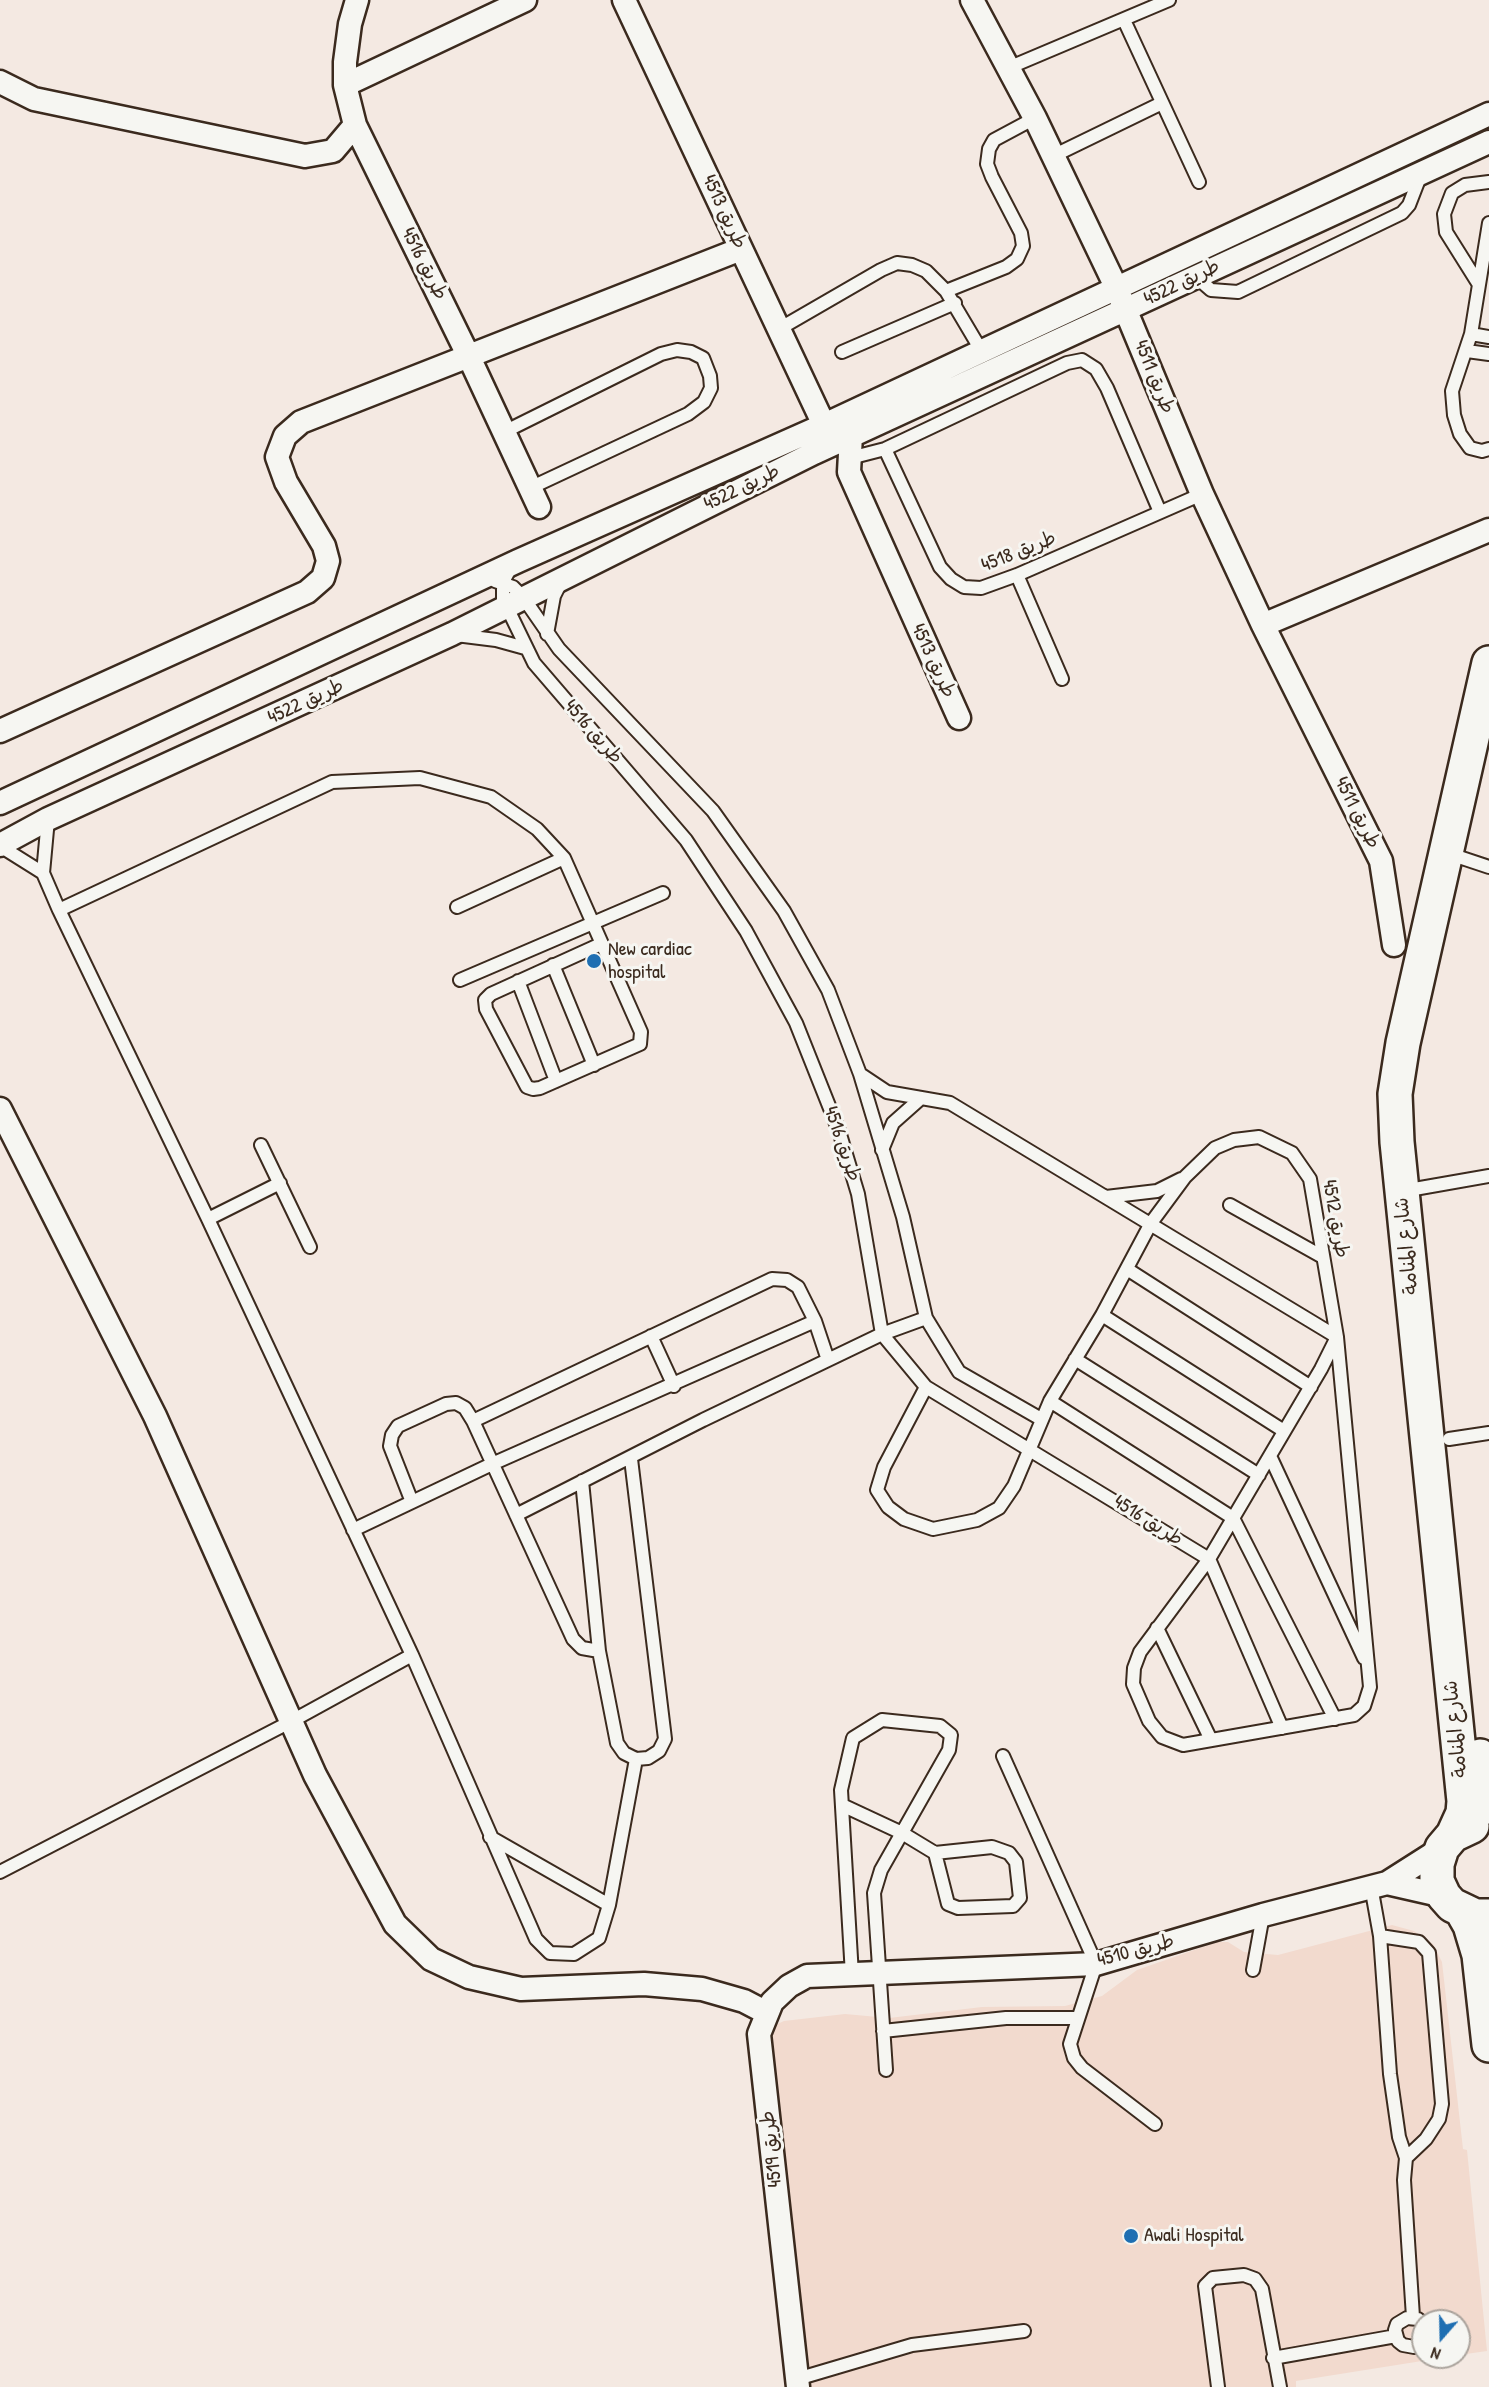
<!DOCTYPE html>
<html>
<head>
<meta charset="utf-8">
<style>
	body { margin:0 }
	#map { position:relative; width:1489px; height:2387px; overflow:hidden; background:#f4e9e2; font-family:"Patrick Hand",sans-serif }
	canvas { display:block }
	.north { position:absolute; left:1411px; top:2309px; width:60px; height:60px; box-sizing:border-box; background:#f6f6f2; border:2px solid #aba49d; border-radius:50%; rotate:200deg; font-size:16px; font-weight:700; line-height:24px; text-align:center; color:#3b2a1e }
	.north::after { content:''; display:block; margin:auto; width:21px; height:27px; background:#1f6fb2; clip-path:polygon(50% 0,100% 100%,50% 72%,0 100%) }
</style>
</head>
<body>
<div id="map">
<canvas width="1489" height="2387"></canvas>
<div class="north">N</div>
</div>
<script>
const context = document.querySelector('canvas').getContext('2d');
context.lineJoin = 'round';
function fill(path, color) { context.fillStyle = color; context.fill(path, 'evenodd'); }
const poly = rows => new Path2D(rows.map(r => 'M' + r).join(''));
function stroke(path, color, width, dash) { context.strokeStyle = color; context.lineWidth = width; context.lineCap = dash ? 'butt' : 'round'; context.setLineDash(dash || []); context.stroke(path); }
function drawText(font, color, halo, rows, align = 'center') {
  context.font = font + ' "Patrick Hand","Playpen Sans Arabic",sans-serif'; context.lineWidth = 6; context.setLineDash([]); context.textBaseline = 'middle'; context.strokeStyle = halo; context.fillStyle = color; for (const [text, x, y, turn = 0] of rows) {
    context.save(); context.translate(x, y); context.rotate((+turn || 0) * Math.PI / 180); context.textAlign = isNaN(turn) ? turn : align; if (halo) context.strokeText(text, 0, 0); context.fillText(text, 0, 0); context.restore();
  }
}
const built = poly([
	[1392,1925,1414,1931,1433,1944,1442,1962,1463,2149,1467,2150,1487,2351,1459,2355,1459,2321,1423,2321,1423,2357,1447,2357,1296,2381,1296,2387,803,2387,769,2046,775,2025,784,2021,845,2014,889,2018,982,2007,1065,2006,1102,1996,1137,1970,1217,1942,1228,1942,1244,1952,1278,1955]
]);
const lane = poly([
	[1124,20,1199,182],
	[1008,68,1169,0],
	[1053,156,1162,103],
	[1489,223,1471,334,1452,391,1454,415,1460,434,1470,448,1482,451,1489,449],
	[1195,276,1211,290,1238,292,1402,213,1409,205,1421,174],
	[1478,283,1446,232,1444,214,1452,193,1465,185,1489,182],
	[946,291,1006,267,1017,259,1023,246,1021,233,992,177,987,164,989,149,994,140,1035,118],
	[779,329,881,270,897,263,912,265,926,271,946,291,981,350],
	[1471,334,1489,337],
	[1467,351,1489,354],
	[842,352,955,303],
	[504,432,661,354,677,350,691,352,703,358,710,376,711,388,704,402,688,414,530,488],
	[885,449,940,567,951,579,964,587,981,588,1017,575,1202,494],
	[850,458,885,449,1067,363,1082,360,1096,369,1107,388,1160,512],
	[511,567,503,582,503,599,534,663,686,840,746,931,796,1023,839,1131,858,1194,882,1334,926,1387,1209,1559],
	[1017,575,1062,679],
	[495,581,513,587,523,597,559,649,713,811,784,911,828,990,860,1074,903,1217,926,1318,959,1372,1041,1419],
	[547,634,554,596,562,580],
	[456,635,496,640,525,648],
	[48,819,43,873,59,910,208,1219,412,1655,536,1939,550,1953,574,1954,599,1938,609,1905,636,1759],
	[0,846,43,873],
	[1447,853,1489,867],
	[457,907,564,858],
	[59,910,332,782,420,778,491,797,537,829,564,858,641,1032,640,1044,540,1088,533,1089,527,1087,486,1009,485,1000,491,994,601,944],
	[553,965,594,1065],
	[460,980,663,893],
	[518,981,556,1081],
	[860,1074,887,1092,950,1103,1337,1337],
	[261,1145,310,1247],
	[882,1150,893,1123,920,1099],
	[1403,1191,1489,1176],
	[1106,1197,1157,1191,1181,1179],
	[1230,1205,1321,1256],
	[208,1219,280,1183],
	[1127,1269,1311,1387],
	[1102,1315,1284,1431],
	[651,1336,674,1386],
	[1075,1359,1259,1475],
	[926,1387,884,1467,877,1490,888,1507,904,1519,933,1529,977,1520,999,1508,1014,1486,1050,1401,1102,1315,1151,1223,1185,1177,1215,1148,1234,1140,1259,1137,1292,1153,1310,1179,1337,1337,1370,1687,1364,1706,1354,1715,1183,1745,1162,1737,1149,1721,1133,1684,1134,1668,1140,1652,1209,1559,1321,1369,1337,1337],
	[1050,1401,1233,1518,1335,1719],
	[473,1421,772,1279,787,1280,798,1287,815,1321,828,1360],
	[1449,1439,1489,1433],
	[1270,1456,1364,1658],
	[582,1481,599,1651],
	[412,1502,390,1446,392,1435,398,1426,446,1404,456,1403,465,1408,473,1421,573,1639,582,1648,599,1651,617,1743,624,1753,636,1759,648,1758,659,1751,665,1739,631,1459],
	[516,1515,703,1420,882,1334,926,1318],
	[353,1530,492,1464,815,1321],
	[1209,1559,1282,1728],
	[1157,1628,1211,1740],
	[1003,1756,1096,1964,1070,2044,1074,2058,1082,2068,1155,2124],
	[842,1805,902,1833,935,1853,992,1847,1009,1853,1016,1862,1020,1898,1013,1906,958,1908,948,1904,935,1853],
	[490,1837,609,1905],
	[0,1872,290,1722,412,1655],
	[1371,1886,1380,1936,1390,2074,1399,2137,1406,2158,1404,2180,1413,2317],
	[1380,1936,1419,1942,1429,1953,1442,2104,1439,2119,1426,2139,1406,2158],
	[1253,1970,1263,1915],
	[852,1975,841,1790,853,1738,882,1720,940,1726,951,1735,949,1750,881,1870,874,1893,886,2070],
	[883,2031,1006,2018,1078,2018],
	[1423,2324,1418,2319,1407,2318,1397,2324,1395,2330,1398,2341,1403,2345,1414,2347,1423,2340],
	[1273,2358,1396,2336],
	[797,2379,912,2345,1024,2331],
	[1218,2387,1205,2286,1213,2278,1244,2275,1255,2279,1262,2289,1280,2387]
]);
const street = poly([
	[357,0,350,24,345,62,345,85,355,125,469,357,539,507],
	[624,0,824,425],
	[972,0,1035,118,1116,287,1202,494,1263,625,1381,861,1394,945],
	[0,82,34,99,305,156,333,151,355,125],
	[345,85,525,0],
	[851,435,849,472,959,718],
	[1263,625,1489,530],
	[0,731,307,592,323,578,328,561,324,546,286,482,277,457,285,436,301,422,741,249],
	[0,803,518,561,824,425,1489,114],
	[0,845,48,819,452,634,814,453,1489,142],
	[0,1109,155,1416,315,1775,395,1924,431,1959,469,1977,521,1989,644,1984,702,1989,744,2001,767,2013],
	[1387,1883,1442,1848],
	[798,2387,759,2034,772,2002,789,1986,807,1976,1096,1964,1263,1915,1387,1883,1444,1896]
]);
const secondary = poly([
	[1480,1756,1484,1788,1489,1807],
	[1472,1826,1453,1835,1442,1848,1437,1864,1437,1881,1444,1896,1452,1905,1475,1916,1489,1916],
	[1453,1835,1463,1813,1464,1801,1397,1142,1395,1094,1403,1043,1489,663],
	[1462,1911,1470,1925,1479,1955,1489,2045]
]);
const markers = [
	[594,961,8,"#1f6fb2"],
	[1131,2236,8,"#1f6fb2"]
];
const streetNames = [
	["طريق 4513",724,212,65],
	["طريق 4516",424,264,63],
	["طريق 4522",1182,283,-26],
	["طريق 4511",1154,377,68],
	["طريق 4522",742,488,-26],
	["طريق 4518",1019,552,-22],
	["طريق 4513",933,661,65],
	["طريق 4522",306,702,-25],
	["طريق 4516",593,732,49],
	["طريق 4511",1357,813,63],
	["طريق 4516",842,1144,71],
	["طريق 4512",1335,1219,80],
	["شارع المنامة",1407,1246,-96],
	["طريق 4516",1148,1521,32],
	["شارع المنامة",1456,1729,-96],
	["طريق 4510",1136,1951,-15],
	["طريق 4519",772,2149,-96]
];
const poiNames = [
	["New cardiac",608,950],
	["hospital",608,973],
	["Awali Hospital",1144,2236]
];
fill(built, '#f2dace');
stroke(lane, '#3b2a1e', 16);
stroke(street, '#3b2a1e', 27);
stroke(secondary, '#3b2a1e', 38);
stroke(lane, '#f6f6f2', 12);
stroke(street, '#f6f6f2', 22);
stroke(secondary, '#f6f6f2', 33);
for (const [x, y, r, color] of markers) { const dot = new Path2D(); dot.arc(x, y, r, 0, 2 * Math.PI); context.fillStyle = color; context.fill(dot); stroke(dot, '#f6f6f2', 2); }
drawText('20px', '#3b2a1e', '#f6f6f2', streetNames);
drawText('20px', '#3b2a1e', '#f6f6f2', poiNames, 'left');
</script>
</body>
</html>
